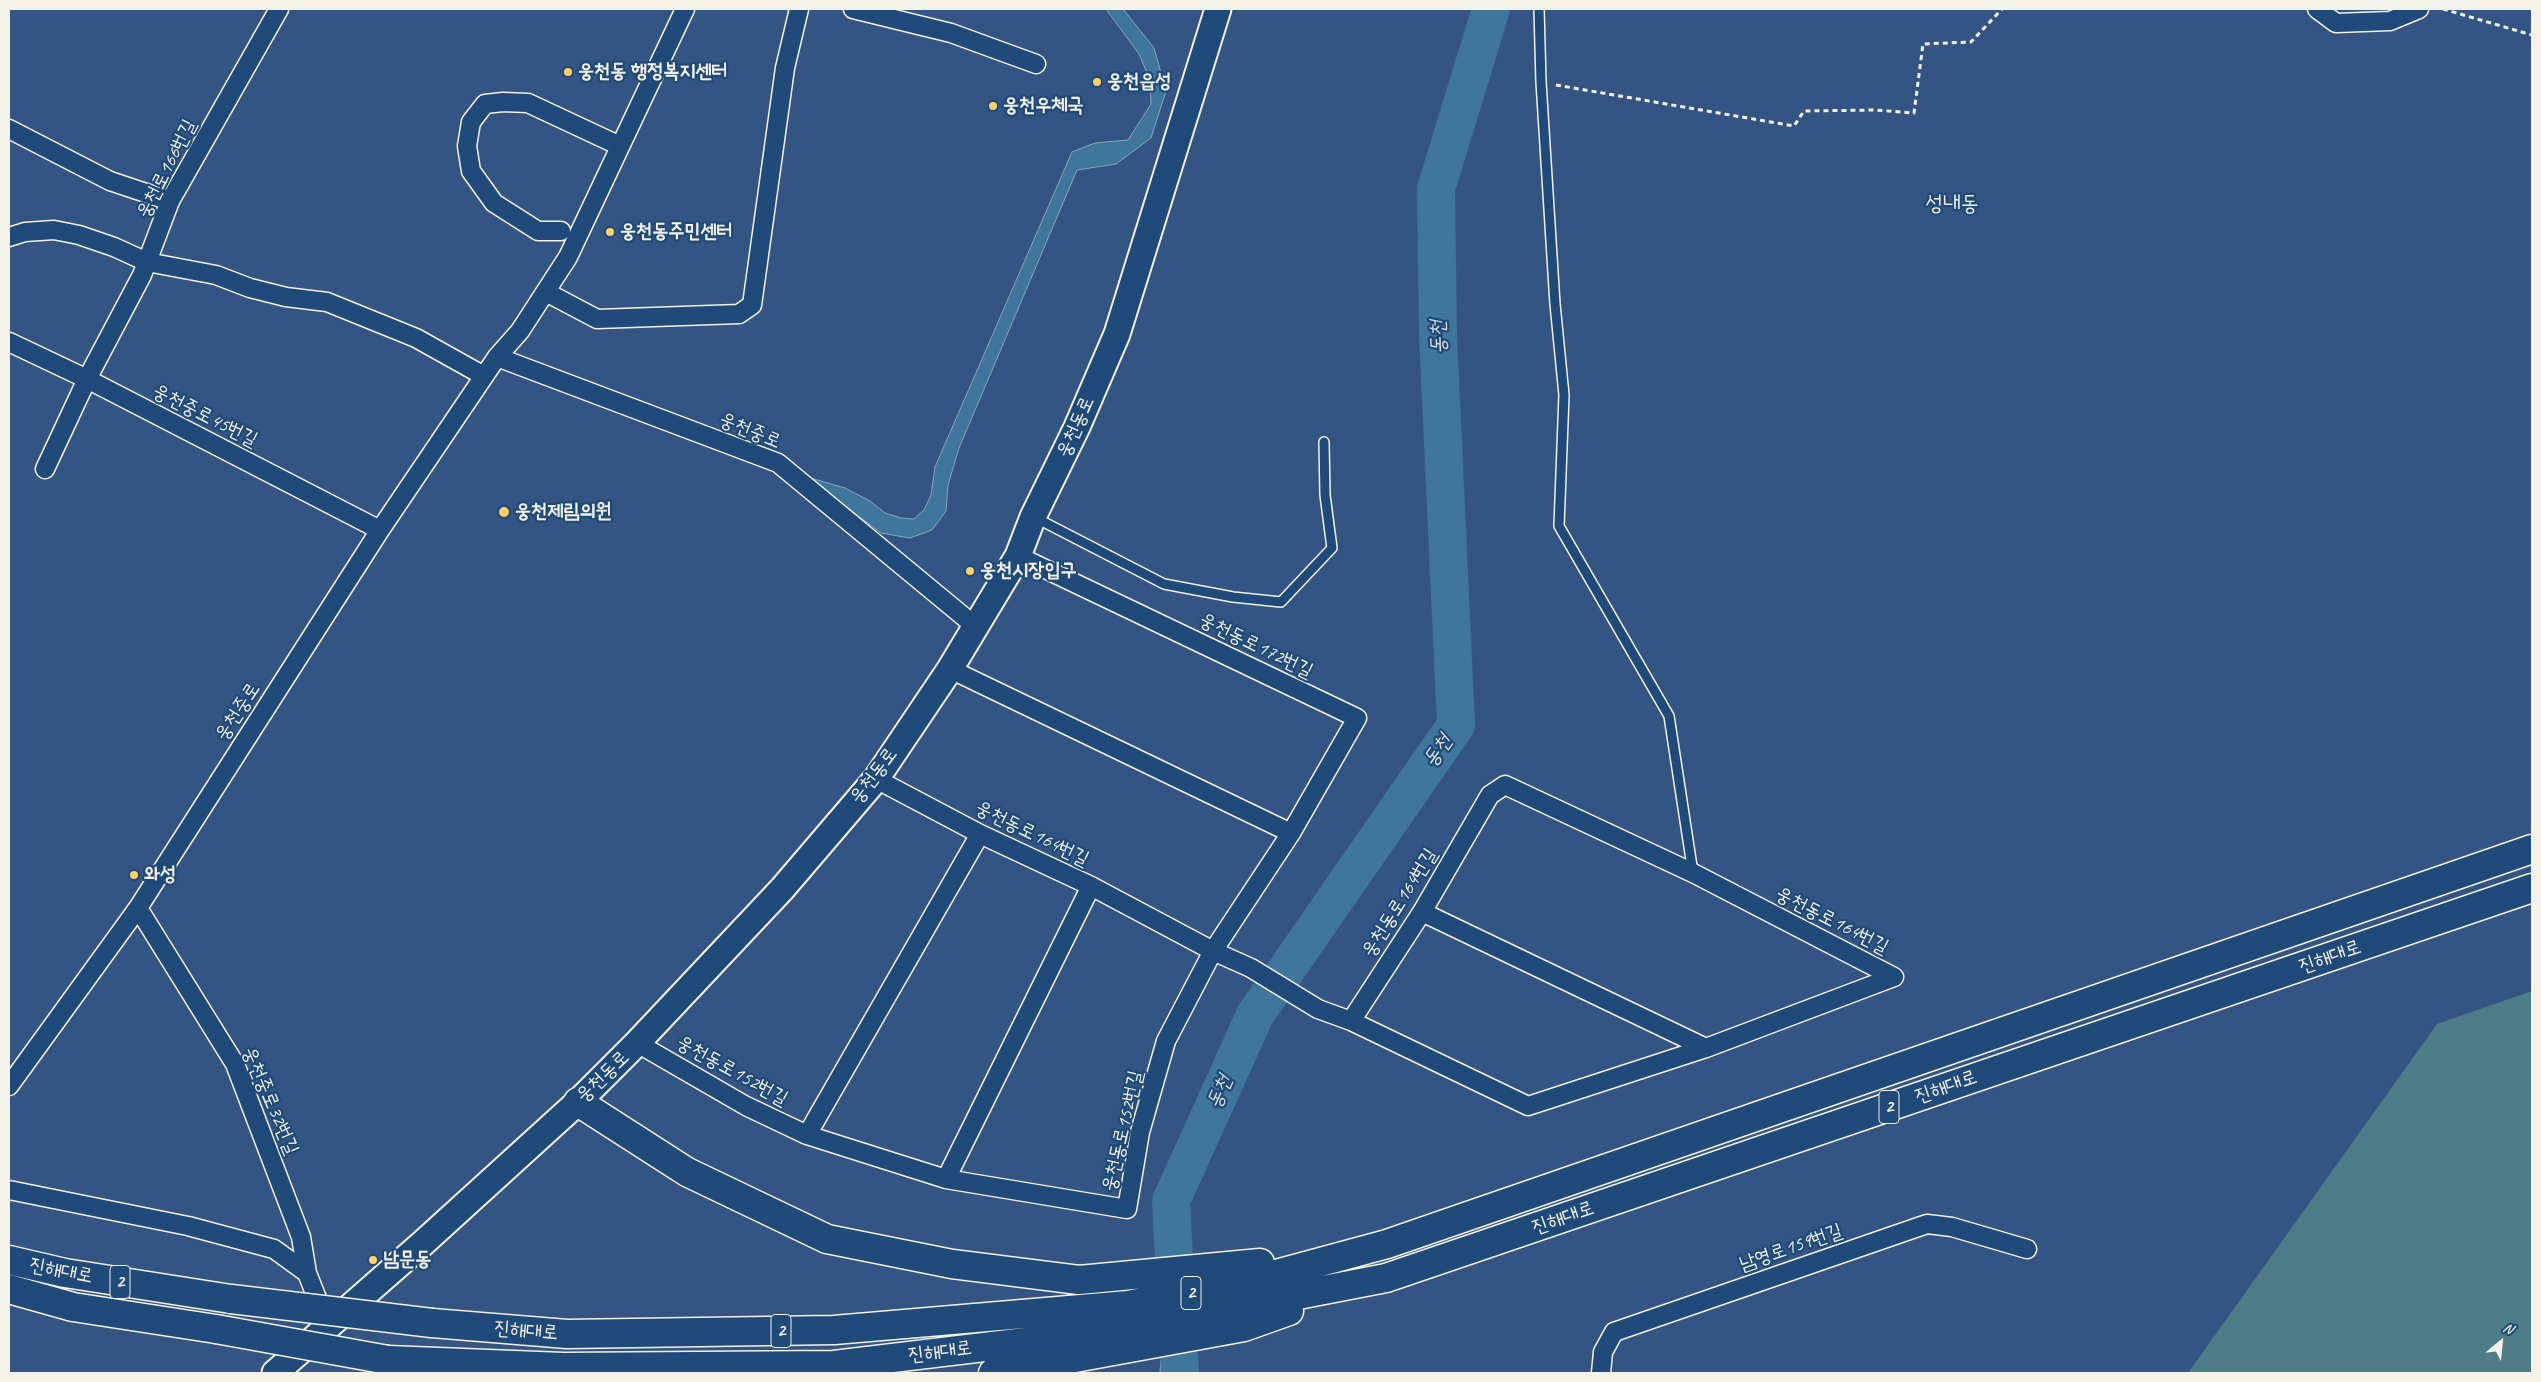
<!DOCTYPE html>
<html>
<head>
<meta charset="utf-8">
<style>
	body { margin:0 }
	#map { position:relative; width:2541px; height:1382px; overflow:hidden; background:#345583; font-family:Caveat,sans-serif }
	canvas { display:block }
	.frame { position:absolute; inset:0; border:10px solid #f4f1e8; pointer-events:none }
	.north { position:absolute; left:2476px; top:1317px; width:50px; height:50px; -webkit-text-stroke:4px #1f4a7a; paint-order:stroke; rotate:28deg; font-size:14px; font-weight:700; line-height:20px; text-align:center; color:#f4f1e8 }
	.north::after { content:''; display:block; margin:auto; width:18px; height:22px; background:#f4f1e8; clip-path:polygon(50% 0,100% 100%,50% 72%,0 100%) }
</style>
</head>
<body>
<div id="map">
<canvas width="2541" height="1382"></canvas>
<div class="frame"></div>
<div class="north">N</div>
</div>
<script>
const context = document.querySelector('canvas').getContext('2d');
context.lineJoin = 'round';
function fill(path, color) { context.fillStyle = color; context.fill(path, 'evenodd'); }
const poly = rows => new Path2D(rows.map(r => 'M' + r).join(''));
function stroke(path, color, width, dash) { context.strokeStyle = color; context.lineWidth = width; context.lineCap = dash ? 'butt' : 'round'; context.setLineDash(dash || []); context.stroke(path); }
function drawText(font, color, halo, rows, align = 'center') {
  context.font = font + ' Caveat,"Poor Story",sans-serif'; context.lineWidth = 4.5; context.setLineDash([]); context.textBaseline = 'middle'; context.strokeStyle = halo; context.fillStyle = color; for (const [text, x, y, turn = 0] of rows) {
    context.save(); context.translate(x, y); context.rotate((+turn || 0) * Math.PI / 180); context.textAlign = isNaN(turn) ? turn : align; if (halo) context.strokeText(text, 0, 0); context.fillText(text, 0, 0); context.restore();
  }
}
const green = poly([
	[2532,991,2532,1373,2188,1373,2437,1024]
]);
const water = poly([
	[1106,9,1123,9,1154,48,1166,91,1151,138,1116,164,1077,170,959,448,948,485,946,511,932,530,910,538,881,533,807,477,845,488,870,501,885,513,901,518,914,519,924,510,931,495,935,467,1072,152,1095,143,1128,140,1151,104,1150,80,1139,54,1106,9],
	[1171,1201,1180,1373,1160,1373,1171,1201]
]);
const river = poly([
	[1180,1373,1171,1201,1255,1015,1456,725,1438,335,1436,189,1491,9]
]);
const path = poly([
	[2443,9,2532,35],
	[1556,85,1794,126,1804,111,1875,110,1914,113,1923,44,1971,42,2002,9]
]);
const service = poly([
	[1539,9,1541,82,1555,304,1564,395,1559,526,1669,716,1693,873],
	[1034,517,1164,584,1233,597,1281,602,1332,548,1325,495,1324,442]
]);
const minor = poly([
	[853,9,951,33,1036,64],
	[2317,9,2336,23,2390,21,2419,9],
	[9,129,110,181,170,201],
	[561,231,538,231,494,203,471,171,467,146,471,122,485,104,503,102,528,103,620,146],
	[9,237,25,232,54,230,79,235,114,247,147,262,216,275,250,288,286,297,327,302,416,338,484,376],
	[546,292,597,319,739,314,752,305,785,68,799,9],
	[9,342,87,379,380,530],
	[497,357,778,463,975,626],
	[45,469,87,379,142,275,170,201,279,9],
	[950,669,1291,833],
	[876,779,980,834,1091,886,1213,951,1251,968,1318,1009,1351,1021,1528,1106,1706,1048,1894,977,1693,873,1505,785,1490,795,1422,912,1351,1021],
	[138,908,235,1064,301,1237,307,1273,324,1316],
	[1422,912,1706,1048],
	[637,1043,746,1106,807,1135,946,1179,1127,1209,1140,1132,1166,1041,1213,951,1291,833,1357,718,1018,556],
	[9,1086,138,908,380,530,497,357,520,331,568,257,685,9],
	[807,1135,980,834],
	[946,1179,1091,886],
	[9,1190,188,1226,274,1249,307,1273],
	[1601,1373,1603,1352,1614,1332,1927,1224,1952,1227,2027,1249]
]);
const secondary = poly([
	[275,1373,423,1243,578,1102,637,1043,782,889,876,779,950,669,1018,556,1033,517,1077,427,1117,334,1218,9]
]);
const trunk = poly([
	[578,1102,687,1172,827,1239,952,1264,1079,1280,1260,1263],
	[9,1260,65,1273,231,1299],
	[9,1289,73,1307,216,1329],
	[432,1323,567,1334,834,1330,1128,1305,1254,1280,1387,1244,2532,849],
	[388,1360,563,1367,834,1365,1101,1333,1386,1278,2532,888],
	[993,1373,1244,1327,1289,1311]
]);
const trunkBridge = poly([
	[231,1299,432,1323],
	[216,1329,388,1360]
]);
const markers = [
	[568,72,5,"#ffd166"],
	[1097,82,5,"#ffd166"],
	[993,106,5,"#ffd166"],
	[610,232,5,"#ffd166"],
	[504,512,6,"#ffd166"],
	[970,571,5,"#ffd166"],
	[134,875,5,"#ffd166"],
	[373,1260,5,"#ffd166"]
];
const shields = [
	[1889,1107,20],
	[120,1282,20],
	[1191,1293,20],
	[781,1331,20]
];
const shieldNames = [
	["2",1889,1107],
	["2",120,1282],
	["2",1191,1293],
	["2",781,1331]
];
const poiNames = [
	["웅천동 행정복지센터",578,72],
	["웅천읍성",1107,82],
	["웅천우체국",1003,106],
	["웅천동주민센터",620,232],
	["웅천제림의원",515,512],
	["웅천시장입구",980,571],
	["와성",144,875],
	["남문동",383,1260]
];
const streetNames = [
	["웅천로166번길",167,169,-63],
	["웅천중로45번길",205,416,27],
	["웅천동로",1076,427,-66],
	["웅천중로",750,431,22],
	["웅천동로172번길",1256,646,26],
	["웅천중로",238,712,-57],
	["웅천동로",874,776,-53],
	["웅천동로164번길",1032,834,26],
	["웅천동로164번길",1400,903,-58],
	["웅천동로164번길",1832,921,27],
	["진해대로",2330,957,-19],
	["웅천동로152번길",732,1071,29],
	["웅천동로",603,1077,-44],
	["진해대로",1946,1087,-19],
	["웅천중로32번길",270,1101,67],
	["웅천동로152번길",1123,1131,-77],
	["진해대로",1563,1218,-19],
	["남영로159번길",1791,1248,-19],
	["진해대로",61,1271,11],
	["진해대로",526,1331,5],
	["진해대로",940,1352,-7]
];
const waterNames = [
	["동천",1439,337,-92],
	["동천",1438,751,-55],
	["동천",1220,1092,-66]
];
const quarterNames = [
	["성내동",1952,204]
];
fill(green, '#4e7d88');
fill(water, '#3f769b');
stroke(water, '#87a7ba', 1);
stroke(river, '#3f769b', 38);
stroke(service, '#f4f1e8', 12);
stroke(minor, '#f4f1e8', 21);
stroke(secondary, '#f4f1e8', 29);
stroke(trunk, '#f4f1e8', 31);
stroke(path, '#f4f1e8', 3, [5, 4]);
stroke(service, '#1f4a7a', 9);
stroke(minor, '#1f4a7a', 18);
stroke(secondary, '#1f4a7a', 25);
stroke(trunk, '#1f4a7a', 28);
stroke(trunkBridge, '#f4f1e8', 31, []);
stroke(trunkBridge, '#1f4a7a', 28);
for (const [x, y, r, color] of markers) { const dot = new Path2D(); dot.arc(x, y, r, 0, 2 * Math.PI); context.fillStyle = color; context.fill(dot); stroke(dot, '#1f4a7a', 2); }
for (const [x, y, w] of shields) { const box = new Path2D(); box.roundRect(x - w / 2, y - 16.5, w, 33, 4); context.fillStyle = '#1f4a7a'; context.fill(box); stroke(box, '#f4f1e8', 1); }
drawText('bold 19px', '#f4f1e8', null, shieldNames);
drawText('bold 20px', '#f4f1e8', '#1f4a7a', poiNames, 'left');
drawText('20px', '#f4f1e8', '#1f4a7a', streetNames);
drawText('italic 21px', '#d9dfdc', '#1f4a7a', waterNames);
drawText('22px', '#f4f1e8', '#1f4a7a', quarterNames);
</script>
</body>
</html>
